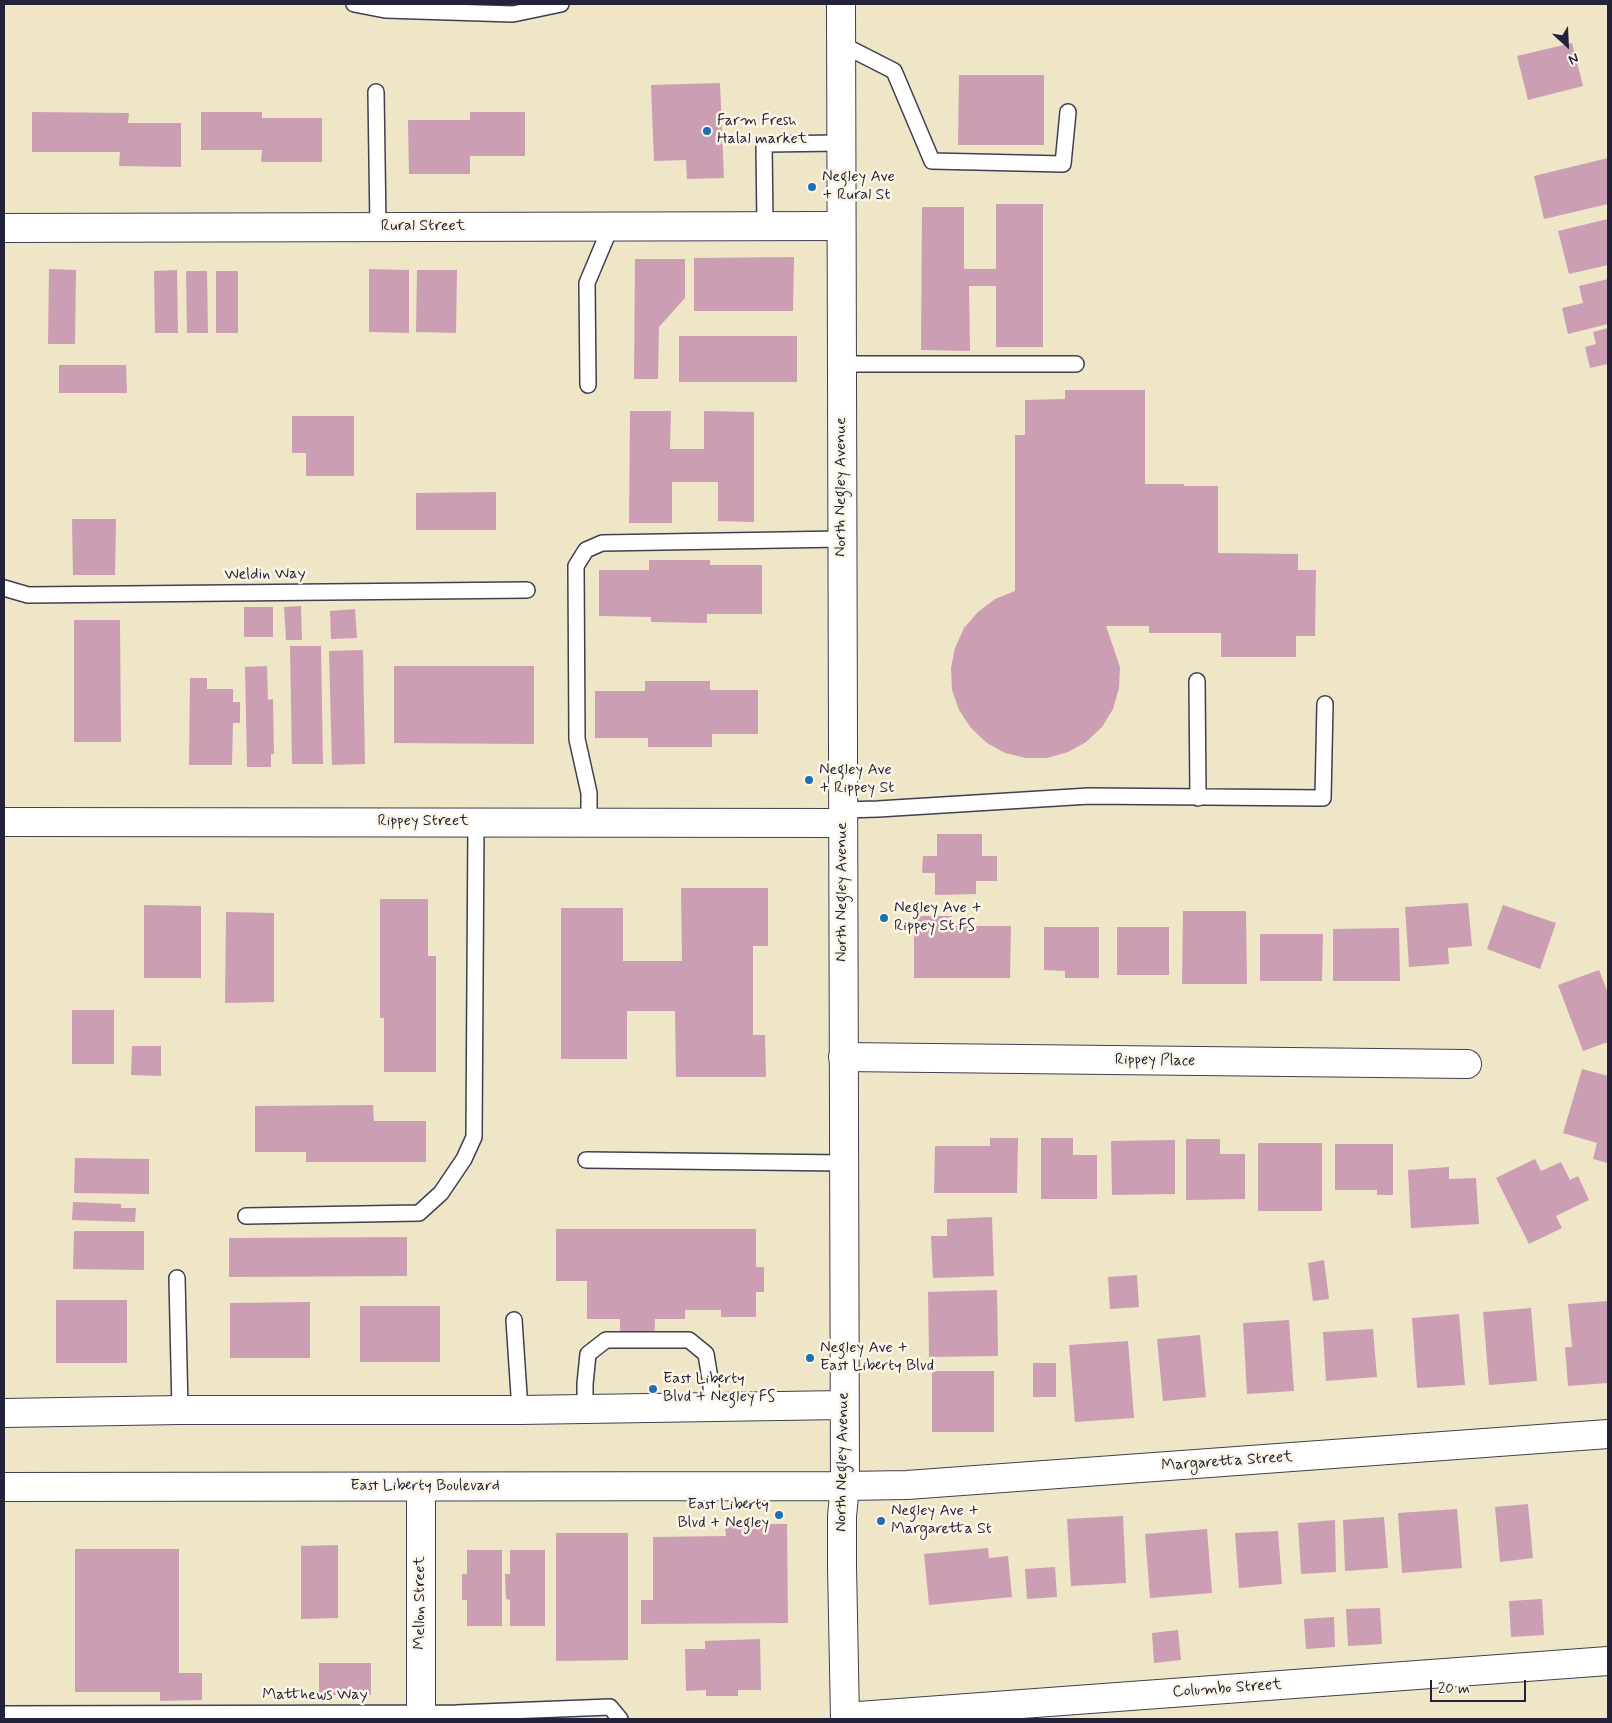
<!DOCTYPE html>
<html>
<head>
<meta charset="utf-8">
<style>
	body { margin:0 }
	#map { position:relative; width:1612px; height:1723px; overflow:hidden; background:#eee6c7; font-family:Mynerve,sans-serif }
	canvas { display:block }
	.frame { position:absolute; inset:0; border:5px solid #22223b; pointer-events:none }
	.north { position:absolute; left:1542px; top:20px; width:50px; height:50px; -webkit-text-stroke:4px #fcf5e5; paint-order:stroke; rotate:155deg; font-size:14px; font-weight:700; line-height:20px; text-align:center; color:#22223b }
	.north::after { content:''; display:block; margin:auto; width:18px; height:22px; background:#22223b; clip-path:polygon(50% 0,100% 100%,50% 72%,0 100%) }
	.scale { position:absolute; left:1430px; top:1680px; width:96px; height:22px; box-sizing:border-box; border:2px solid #22223b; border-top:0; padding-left:6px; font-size:15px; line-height:18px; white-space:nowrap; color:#22223b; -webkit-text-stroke:4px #fcf5e5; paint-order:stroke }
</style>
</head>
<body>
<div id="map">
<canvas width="1612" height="1723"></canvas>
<div class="frame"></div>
<div class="north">N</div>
<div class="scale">20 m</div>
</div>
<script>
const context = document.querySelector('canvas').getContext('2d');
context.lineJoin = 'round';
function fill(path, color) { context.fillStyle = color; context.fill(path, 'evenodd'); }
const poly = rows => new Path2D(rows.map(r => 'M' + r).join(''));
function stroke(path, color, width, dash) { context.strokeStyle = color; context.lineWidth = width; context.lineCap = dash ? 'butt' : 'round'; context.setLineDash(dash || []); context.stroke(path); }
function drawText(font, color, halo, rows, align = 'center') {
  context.font = font + ' Mynerve,sans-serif'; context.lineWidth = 5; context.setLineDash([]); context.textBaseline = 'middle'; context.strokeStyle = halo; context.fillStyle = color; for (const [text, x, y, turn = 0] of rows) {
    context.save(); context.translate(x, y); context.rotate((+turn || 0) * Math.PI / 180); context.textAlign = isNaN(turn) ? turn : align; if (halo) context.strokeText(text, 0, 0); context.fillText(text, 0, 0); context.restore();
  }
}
const building = poly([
	[1572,43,1583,86,1528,100,1517,56],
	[959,75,1044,75,1044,145,958,145],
	[720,83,724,178,687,179,686,160,654,161,651,85],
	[32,112,129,113,128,123,181,123,181,167,119,166,120,152,32,152],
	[201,112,262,112,262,118,322,118,322,162,261,162,262,150,201,150],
	[470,112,525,112,525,156,470,156,470,174,409,174,408,120,470,120],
	[1608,158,1608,204,1544,219,1534,176],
	[996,204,1043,204,1043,347,996,347,996,286,969,286,970,351,921,350,922,207,964,207,964,269,996,269],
	[1608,219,1608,265,1569,274,1558,231],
	[794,257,793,311,694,311,694,258],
	[635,259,685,259,685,298,659,327,658,379,634,379],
	[49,269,76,270,75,344,48,344],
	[369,269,409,270,409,333,369,332],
	[177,270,178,333,155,333,154,271],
	[417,270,457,270,456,333,416,332],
	[186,271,207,271,208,333,187,333],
	[216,271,238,271,238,333,216,333],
	[1608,279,1608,324,1568,334,1562,308,1583,303,1579,286],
	[1608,328,1608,364,1590,368,1585,347,1596,344,1593,332],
	[679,336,797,336,797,382,679,382],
	[59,365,126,365,127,393,59,393],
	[1065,390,1145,390,1145,484,1184,484,1184,486,1218,486,1218,553,1298,554,1298,570,1316,570,1315,636,1296,636,1296,657,1221,657,1221,633,1149,633,1149,626,1106,626,1120,667,1119,688,1113,709,1102,727,1086,742,1068,752,1047,758,1026,758,1005,753,987,743,971,728,959,710,952,690,951,668,955,648,964,628,978,612,995,599,1015,591,1015,435,1025,435,1025,400,1065,399],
	[630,411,671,411,670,449,704,449,704,411,754,412,754,522,718,521,718,482,672,482,672,523,629,523],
	[292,416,354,416,354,476,306,476,306,453,292,453],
	[496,492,496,530,416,530,416,493],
	[72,519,116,519,115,575,73,575],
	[649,560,710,560,710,565,762,565,762,614,707,614,707,623,651,622,651,617,599,616,599,570,649,570],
	[301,606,302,640,286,640,284,607],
	[244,607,273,607,273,637,244,637],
	[355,609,357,638,331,639,330,611],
	[74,620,120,620,121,742,74,742],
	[290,646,321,646,323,764,292,764],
	[363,650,365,764,332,765,329,651],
	[267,666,268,700,273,699,274,754,271,754,271,767,247,767,245,667],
	[394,666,534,666,534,744,394,743],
	[190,678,207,678,207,689,233,689,233,702,240,702,240,723,233,723,232,765,189,765],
	[645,681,710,681,710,690,758,690,758,734,712,734,712,747,648,747,648,738,595,738,595,691,645,691],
	[937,834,982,834,982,856,997,856,997,881,976,881,976,894,935,895,935,873,922,873,923,856,937,856],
	[681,888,768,888,768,946,753,946,753,1035,765,1035,766,1077,676,1077,675,1011,627,1011,627,1059,561,1059,561,908,623,908,623,961,682,961],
	[380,899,428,899,428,956,436,956,436,1072,384,1072,384,1018,380,1018],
	[1468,903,1472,946,1448,948,1449,964,1409,967,1405,907],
	[144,905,201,906,201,978,144,978],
	[1503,905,1556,923,1540,969,1487,949],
	[1183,911,1246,911,1247,984,1182,984],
	[226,912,274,913,274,1002,225,1003],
	[914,916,952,916,952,926,1011,926,1010,978,914,978],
	[1044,927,1099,927,1099,978,1065,978,1065,971,1044,970],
	[1117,927,1169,927,1169,975,1117,975],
	[1399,928,1400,981,1333,981,1333,929],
	[1260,934,1323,934,1322,981,1260,981],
	[1599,970,1608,993,1608,1042,1583,1051,1558,985],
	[72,1010,114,1010,114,1064,72,1064],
	[132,1046,161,1046,161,1076,131,1075],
	[1582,1069,1608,1076,1608,1163,1593,1159,1597,1143,1563,1133],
	[373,1105,374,1121,426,1121,426,1162,306,1162,306,1152,255,1152,255,1106],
	[990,1138,1018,1138,1017,1193,934,1193,935,1146,990,1146],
	[1041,1138,1073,1138,1073,1155,1097,1155,1097,1199,1041,1199],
	[1186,1139,1220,1139,1220,1154,1245,1154,1245,1199,1186,1200],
	[1175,1140,1175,1194,1112,1195,1111,1141],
	[1258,1143,1322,1143,1322,1211,1258,1211],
	[1335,1144,1393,1144,1393,1195,1377,1195,1377,1190,1335,1190],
	[75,1158,149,1159,149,1194,74,1193],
	[1535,1159,1541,1171,1561,1162,1570,1180,1578,1176,1589,1200,1556,1216,1562,1228,1529,1244,1496,1178],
	[1449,1167,1449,1179,1476,1178,1479,1224,1411,1228,1408,1170],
	[73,1202,121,1204,121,1208,136,1208,135,1222,72,1220],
	[992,1217,994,1276,933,1278,931,1236,947,1236,947,1219],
	[556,1229,756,1229,756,1267,764,1267,764,1292,756,1292,756,1317,721,1317,721,1310,685,1310,685,1319,655,1319,654,1343,620,1343,620,1319,587,1319,587,1281,556,1281],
	[74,1231,144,1231,144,1270,73,1269],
	[407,1237,407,1276,229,1277,229,1238],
	[1324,1260,1329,1299,1313,1301,1308,1263],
	[1137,1275,1139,1307,1110,1309,1108,1277],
	[997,1290,998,1356,929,1357,928,1292],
	[56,1300,127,1300,127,1363,56,1363],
	[1608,1301,1608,1383,1568,1386,1565,1347,1572,1347,1568,1304],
	[310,1302,310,1358,230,1358,230,1303],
	[360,1306,440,1306,440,1362,360,1362],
	[1531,1308,1537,1381,1489,1385,1483,1312],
	[1459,1314,1465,1385,1417,1388,1412,1318],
	[1289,1320,1294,1391,1247,1394,1243,1323],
	[1373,1329,1377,1377,1326,1381,1323,1332],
	[1200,1335,1206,1397,1163,1401,1157,1339],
	[1128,1341,1134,1418,1075,1422,1069,1345],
	[1033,1363,1056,1363,1056,1397,1033,1397],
	[932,1371,994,1371,994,1432,932,1432],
	[1528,1504,1533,1558,1500,1562,1495,1507],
	[1457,1509,1462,1568,1402,1573,1398,1513],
	[1123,1516,1126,1583,1071,1586,1067,1519],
	[1384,1517,1388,1568,1345,1571,1343,1520],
	[1335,1520,1336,1572,1301,1574,1298,1523],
	[725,1524,787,1524,788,1623,641,1624,641,1600,653,1600,653,1537,726,1536],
	[1207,1529,1212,1593,1150,1598,1145,1534],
	[1278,1531,1282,1584,1239,1588,1235,1533],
	[556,1533,628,1533,628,1660,556,1661],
	[338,1545,338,1618,301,1619,301,1546],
	[988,1548,989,1558,1008,1556,1012,1597,929,1605,924,1554],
	[75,1549,179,1549,179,1673,202,1673,202,1700,160,1701,160,1692,75,1692],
	[467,1550,502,1550,502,1626,467,1626,467,1600,462,1600,462,1574,467,1574],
	[510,1550,545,1550,545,1626,510,1626,510,1600,506,1599,505,1574,510,1574],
	[1055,1567,1057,1597,1027,1599,1025,1569],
	[1542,1599,1544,1635,1511,1637,1509,1601],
	[1380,1608,1382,1644,1348,1646,1346,1609],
	[1334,1617,1335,1647,1306,1649,1304,1619],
	[1178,1630,1181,1660,1154,1663,1152,1633],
	[760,1639,761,1690,738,1690,738,1696,706,1696,706,1690,686,1691,685,1649,705,1649,705,1641],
	[319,1663,371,1663,371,1695,319,1695]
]);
const lane = poly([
	[354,4,385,10,513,14,561,4],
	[841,44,894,71,932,161,1063,164,1068,112],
	[376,92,378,227],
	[765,226,764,144,841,143],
	[842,364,1076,364],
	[588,385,587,283,611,226],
	[4,588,28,595,527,590],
	[1197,681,1198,798],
	[843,810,878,809,1089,796,1323,798,1325,704],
	[589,822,589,793,577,739,576,566,586,550,602,543,842,539],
	[586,1160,844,1163],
	[246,1216,419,1213,441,1193,464,1159,474,1137,476,822],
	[177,1278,180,1410],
	[514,1320,520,1410],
	[585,1409,585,1384,588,1354,606,1340,689,1340,706,1354,711,1385,712,1407],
	[4,1714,456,1713,610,1707,620,1719]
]);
const street = poly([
	[4,228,841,226],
	[4,822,843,823],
	[843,1057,1467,1064],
	[845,1486,907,1485,1608,1434],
	[421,1487,421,1719],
	[845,1717,1608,1661]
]);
const secondary = poly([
	[841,4,845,1486,842,1516,842,1566,845,1719],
	[4,1413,180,1410,520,1410,844,1405],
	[4,1487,845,1486]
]);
const markers = [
	[707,131,5,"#1f6fb2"],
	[812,187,5,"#1f6fb2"],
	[809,780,5,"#1f6fb2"],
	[884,918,5,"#1f6fb2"],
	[810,1358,5,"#1f6fb2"],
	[653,1389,5,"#1f6fb2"],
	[779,1515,5,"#1f6fb2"],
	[881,1521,5,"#1f6fb2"]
];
const poiNames = [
	["Farm Fresh",717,122],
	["Halal market",717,140],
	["Negley Ave",822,178],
	["+ Rural St",822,196],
	["Negley Ave",819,771],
	["+ Rippey St",819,789],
	["Negley Ave +",894,909],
	["Rippey St FS",894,927],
	["Negley Ave +",820,1349],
	["East Liberty Blvd",820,1367],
	["East Liberty",663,1380],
	["Blvd + Negley FS",663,1398],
	["East Liberty",769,1506,"right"],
	["Blvd + Negley",769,1524,"right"],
	["Negley Ave +",891,1512],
	["Margaretta St",891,1530]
];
const streetNames = [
	["Rural Street",423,227],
	["North Negley Avenue",842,487,-90],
	["Weldin Way",265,575,-1],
	["Rippey Street",423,822],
	["North Negley Avenue",843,892,-90],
	["Rippey Place",1155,1061,1],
	["North Negley Avenue",843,1462,-89],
	["Margaretta Street",1227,1462,-4],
	["East Liberty Boulevard",425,1487],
	["Mellon Street",421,1603,-90],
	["Columbo Street",1227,1689,-4],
	["Matthews Way",315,1696]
];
fill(building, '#cb9eb4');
stroke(lane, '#413f50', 18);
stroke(street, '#413f50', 30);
stroke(secondary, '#413f50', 30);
stroke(lane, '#fff', 15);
stroke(street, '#fff', 28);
stroke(secondary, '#fff', 28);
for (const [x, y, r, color] of markers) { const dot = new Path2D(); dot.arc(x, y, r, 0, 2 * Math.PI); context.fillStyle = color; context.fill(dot); stroke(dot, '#fcf5e5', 2); }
drawText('16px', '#22223b', '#fcf5e5', poiNames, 'left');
drawText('16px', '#22223b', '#fcf5e5', streetNames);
</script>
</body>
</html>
